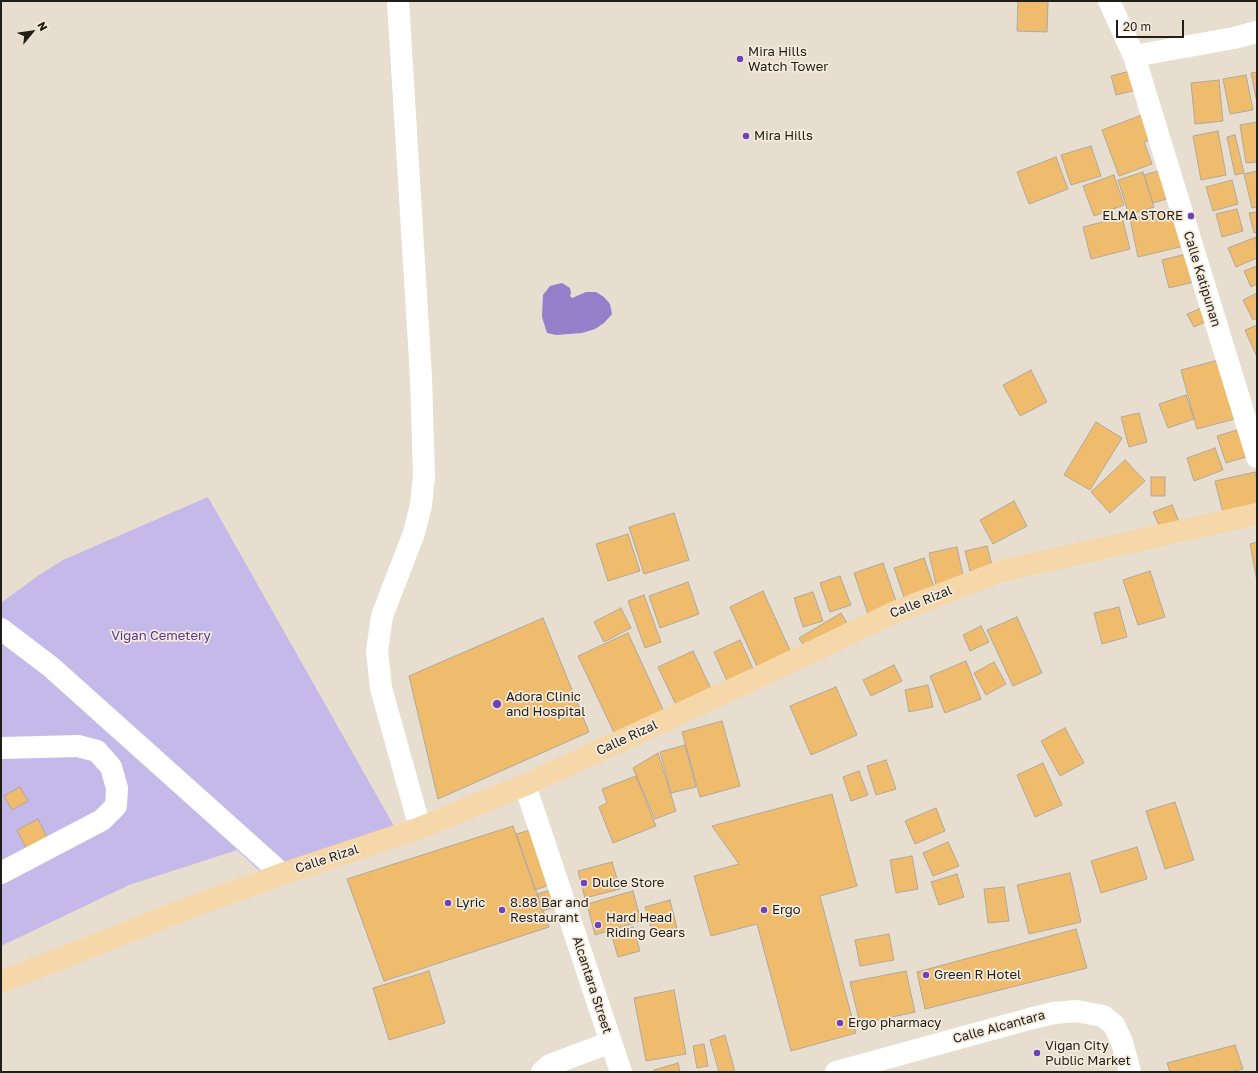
<!DOCTYPE html>
<html>
<head>
<meta charset="utf-8">
<style>
	body { margin:0 }
	#map { position:relative; width:1258px; height:1073px; overflow:hidden; background:#e7ded0; font-family:"Golos Text",sans-serif }
	canvas { display:block }
	.frame { position:absolute; inset:0; border:2px solid #211d18; pointer-events:none }
	.north { position:absolute; left:12px; top:12px; width:40px; height:40px; -webkit-text-stroke:3px #f4ebdd; paint-order:stroke; rotate:61deg; font-size:11px; font-weight:700; line-height:16px; text-align:center; color:#211d18 }
	.north::after { content:''; display:block; margin:auto; width:14px; height:18px; background:#211d18; clip-path:polygon(50% 0,100% 100%,50% 72%,0 100%) }
	.scale { position:absolute; left:1116px; top:20px; width:68px; height:18px; box-sizing:border-box; border:2px solid #211d18; border-top:0; padding-left:5px; font-size:12px; line-height:14px; white-space:nowrap; color:#211d18; -webkit-text-stroke:3px #f4ebdd; paint-order:stroke }
</style>
</head>
<body>
<div id="map">
<canvas width="1258" height="1073"></canvas>
<div class="frame"></div>
<div class="north">N</div>
<div class="scale">20 m</div>
</div>
<script>
const context = document.querySelector('canvas').getContext('2d');
context.lineJoin = 'round';
function fill(path, color) { context.fillStyle = color; context.fill(path, 'evenodd'); }
const poly = rows => new Path2D(rows.map(r => 'M' + r).join(''));
function stroke(path, color, width, dash) { context.strokeStyle = color; context.lineWidth = width; context.lineCap = dash ? 'butt' : 'round'; context.setLineDash(dash || []); context.stroke(path); }
function drawText(font, color, halo, rows, align = 'center') {
  context.font = font + ' "Golos Text",sans-serif'; context.lineWidth = 3.5; context.setLineDash([]); context.textBaseline = 'middle'; context.strokeStyle = halo; context.fillStyle = color; for (const [text, x, y, turn = 0] of rows) {
    context.save(); context.translate(x, y); context.rotate((+turn || 0) * Math.PI / 180); context.textAlign = isNaN(turn) ? turn : align; if (halo) context.strokeText(text, 0, 0); context.fillText(text, 0, 0); context.restore();
  }
}
const green = poly([
	[208,497,394,826,261,872,237,850,129,885,1,946,1,603,39,575,63,560]
]);
const water = poly([
	[562,283,570,288,571,293,570,296,572,298,586,292,596,292,604,297,610,304,612,314,604,323,595,329,582,333,556,335,547,333,542,317,543,295,550,286]
]);
const building = poly([
	[1018,1,1048,1,1047,32,1017,31,1018,1],
	[1134,70,1140,89,1116,95,1111,76,1134,70],
	[1257,72,1257,103,1251,73,1257,72],
	[1246,75,1253,110,1230,114,1223,79,1246,75],
	[1219,80,1223,121,1195,124,1191,83,1219,80],
	[1147,113,1156,138,1144,142,1152,164,1119,176,1102,130,1147,113],
	[1257,122,1257,162,1246,163,1240,125,1257,122],
	[1218,131,1226,175,1201,180,1193,136,1218,131],
	[1235,135,1244,173,1235,175,1227,137,1235,135],
	[1091,146,1101,176,1071,185,1061,155,1091,146],
	[1056,157,1068,189,1029,204,1017,172,1056,157],
	[1165,169,1174,197,1153,203,1144,175,1165,169],
	[1257,171,1257,207,1252,208,1244,174,1257,171],
	[1143,172,1154,207,1129,215,1118,180,1143,172],
	[1114,175,1124,205,1094,216,1083,186,1114,175],
	[1232,180,1238,204,1213,211,1206,187,1232,180],
	[1176,209,1184,246,1138,257,1130,219,1176,209],
	[1237,209,1243,231,1222,237,1216,214,1237,209],
	[1257,212,1257,232,1254,233,1249,213,1257,212],
	[1122,217,1130,249,1091,259,1083,227,1122,217],
	[1256,237,1257,258,1236,267,1228,248,1256,237],
	[1190,253,1198,281,1169,288,1162,260,1190,253],
	[1257,266,1257,284,1251,287,1244,271,1257,266],
	[1257,293,1257,318,1253,320,1243,300,1257,293],
	[1206,306,1212,319,1194,327,1187,314,1206,306],
	[1257,325,1257,357,1245,330,1257,325],
	[1226,358,1242,417,1197,429,1181,370,1226,358],
	[1031,370,1047,402,1020,416,1003,385,1031,370],
	[1186,395,1194,419,1168,428,1159,404,1186,395],
	[1139,413,1147,442,1129,447,1121,417,1139,413],
	[1096,422,1122,438,1090,490,1064,475,1096,422],
	[1244,428,1252,455,1226,463,1217,436,1244,428],
	[1215,448,1223,470,1194,481,1187,458,1215,448],
	[1125,460,1145,481,1110,513,1091,492,1125,460],
	[1255,472,1257,481,1257,505,1223,513,1215,481,1255,472],
	[1151,477,1165,477,1165,496,1151,496,1151,477],
	[1014,501,1027,526,993,544,980,520,1014,501],
	[1172,505,1181,526,1163,534,1153,512,1172,505],
	[674,513,689,560,644,574,629,527,674,513],
	[628,534,640,571,608,581,596,544,628,534],
	[1257,542,1257,581,1250,544,1257,542],
	[987,546,992,565,970,571,965,551,987,546],
	[957,547,964,580,936,585,929,553,957,547],
	[924,558,935,590,905,600,894,568,924,558],
	[883,563,897,604,868,614,854,573,883,563],
	[1150,571,1165,617,1138,625,1123,580,1150,571],
	[840,576,851,605,830,612,820,583,840,576],
	[688,582,699,614,660,628,649,596,688,582],
	[763,591,793,657,760,673,730,607,763,591],
	[813,592,823,621,803,627,794,598,813,592],
	[644,595,661,642,645,648,628,601,644,595],
	[1119,607,1127,637,1102,644,1094,613,1119,607],
	[621,608,631,628,604,642,594,622,621,608],
	[841,613,849,626,807,651,799,638,841,613],
	[1017,617,1042,673,1013,686,987,630,1017,617],
	[543,618,589,732,438,799,409,676,543,618],
	[981,626,989,642,970,651,963,635,981,626],
	[628,633,667,718,618,741,578,656,628,633],
	[740,640,755,673,729,685,714,652,740,640],
	[693,651,713,693,678,709,658,667,693,651],
	[966,661,981,699,945,713,930,676,966,661],
	[994,662,1006,684,986,695,974,673,994,662],
	[894,665,902,681,871,696,863,680,894,665],
	[928,685,933,707,909,712,905,690,928,685],
	[836,687,857,735,811,755,790,706,836,687],
	[722,721,740,786,700,797,682,732,722,721],
	[1065,728,1084,763,1060,776,1041,741,1065,728],
	[685,745,696,787,671,793,660,752,685,745],
	[658,753,676,811,655,819,633,768,658,753],
	[886,760,896,789,876,795,867,766,886,760],
	[1043,763,1062,805,1035,817,1017,775,1043,763],
	[859,771,868,795,851,801,843,777,859,771],
	[636,776,656,826,613,843,599,807,607,803,602,789,636,776],
	[20,787,28,801,12,810,4,796,20,787],
	[832,794,857,886,820,896,856,1033,791,1051,757,924,711,936,694,876,739,864,712,826,832,794],
	[1175,802,1194,860,1165,869,1146,811,1175,802],
	[936,808,945,831,915,844,905,821,936,808],
	[38,819,47,837,26,848,17,830,38,819],
	[513,826,549,927,384,981,347,879,513,826],
	[534,829,552,884,535,890,516,834,534,829],
	[948,842,959,866,933,876,923,853,948,842],
	[1137,847,1147,879,1101,893,1091,861,1137,847],
	[912,856,918,889,896,893,890,860,912,856],
	[612,862,620,889,585,898,578,871,612,862],
	[1070,873,1081,922,1029,934,1017,885,1070,873],
	[957,874,964,897,939,905,931,882,957,874],
	[1004,887,1009,921,988,923,984,889,1004,887],
	[554,889,559,906,542,911,537,894,554,889],
	[633,891,641,921,595,935,587,904,633,891],
	[670,900,677,928,653,934,645,907,670,900],
	[633,927,640,951,618,957,611,933,633,927],
	[1076,929,1087,968,925,1009,917,972,1076,929],
	[889,934,894,960,860,966,855,940,889,934],
	[429,971,445,1023,389,1040,373,988,429,971],
	[906,971,915,1012,860,1024,850,982,906,971],
	[674,990,686,1054,646,1061,634,998,674,990],
	[725,1035,735,1072,719,1072,710,1040,725,1035],
	[704,1044,708,1066,697,1068,693,1046,704,1044],
	[1235,1045,1243,1069,1230,1072,1170,1072,1167,1063,1235,1045],
	[678,1063,680,1072,655,1072,654,1070,678,1063]
]);
const minor = poly([
	[398,1,421,377,424,476,421,505,414,533,382,616,377,651,381,688,420,828],
	[1109,1,1134,56,1257,457],
	[1134,56,1234,38,1257,32],
	[1,629,51,667,282,874],
	[1,748,78,746,97,751,111,767,117,788,116,806,102,820,1,873],
	[525,785,621,1072],
	[542,1072,550,1065,611,1042],
	[836,1072,1029,1019,1054,1013,1076,1011,1103,1016,1114,1025,1122,1042,1130,1072]
]);
const major = poly([
	[1,982,186,909,282,874,420,828,525,785,759,677,895,612,1001,571,1257,514]
]);
const markers = [
	[740,59,4,"#6d42ba"],
	[746,136,4,"#6d42ba"],
	[1191,216,4,"#6d42ba"],
	[497,704,5,"#6d42ba"],
	[584,883,4,"#6d42ba"],
	[448,903,4,"#6d42ba"],
	[502,910,4,"#6d42ba"],
	[764,910,4,"#6d42ba"],
	[598,925,4,"#6d42ba"],
	[926,975,4,"#6d42ba"],
	[840,1023,4,"#6d42ba"],
	[1037,1053,4,"#6d42ba"]
];
const poiNames = [
	["Mira Hills",748,52],
	["Watch Tower",748,67],
	["Mira Hills",754,136],
	["ELMA STORE",1183,216,"right"],
	["Adora Clinic",506,697],
	["and Hospital",506,712],
	["Dulce Store",592,883],
	["Lyric",456,903],
	["8.88 Bar and",510,903],
	["Restaurant",510,918],
	["Ergo",772,910],
	["Hard Head",606,918],
	["Riding Gears",606,933],
	["Green R Hotel",934,975],
	["Ergo pharmacy",848,1023],
	["Vigan City",1045,1046],
	["Public Market",1045,1061]
];
const streetNames = [
	["Calle Katipunan",1202,279,73],
	["Calle Rizal",921,602,-22],
	["Calle Rizal",627,738,-25],
	["Calle Rizal",327,859,-18],
	["Alcantara Street",592,985,72],
	["Calle Alcantara",999,1027,-15]
];
const parkNames = [
	["Vigan Cemetery",161,636]
];
fill(green, '#c4b9e9');
fill(water, '#937fca');
fill(building, '#efbc6e');
stroke(building, '#b1a89b', 1);
stroke(minor, '#fff', 22);
stroke(major, '#f5d7a9', 22);
for (const [x, y, r, color] of markers) { const dot = new Path2D(); dot.arc(x, y, r, 0, 2 * Math.PI); context.fillStyle = color; context.fill(dot); stroke(dot, '#f4ebdd', 1.5); }
drawText('13px', '#211d18', '#f4ebdd', poiNames, 'left');
drawText('13px', '#211d18', '#f4ebdd', streetNames);
drawText('13px', '#573892', '#f4ebdd', parkNames);
</script>
</body>
</html>
